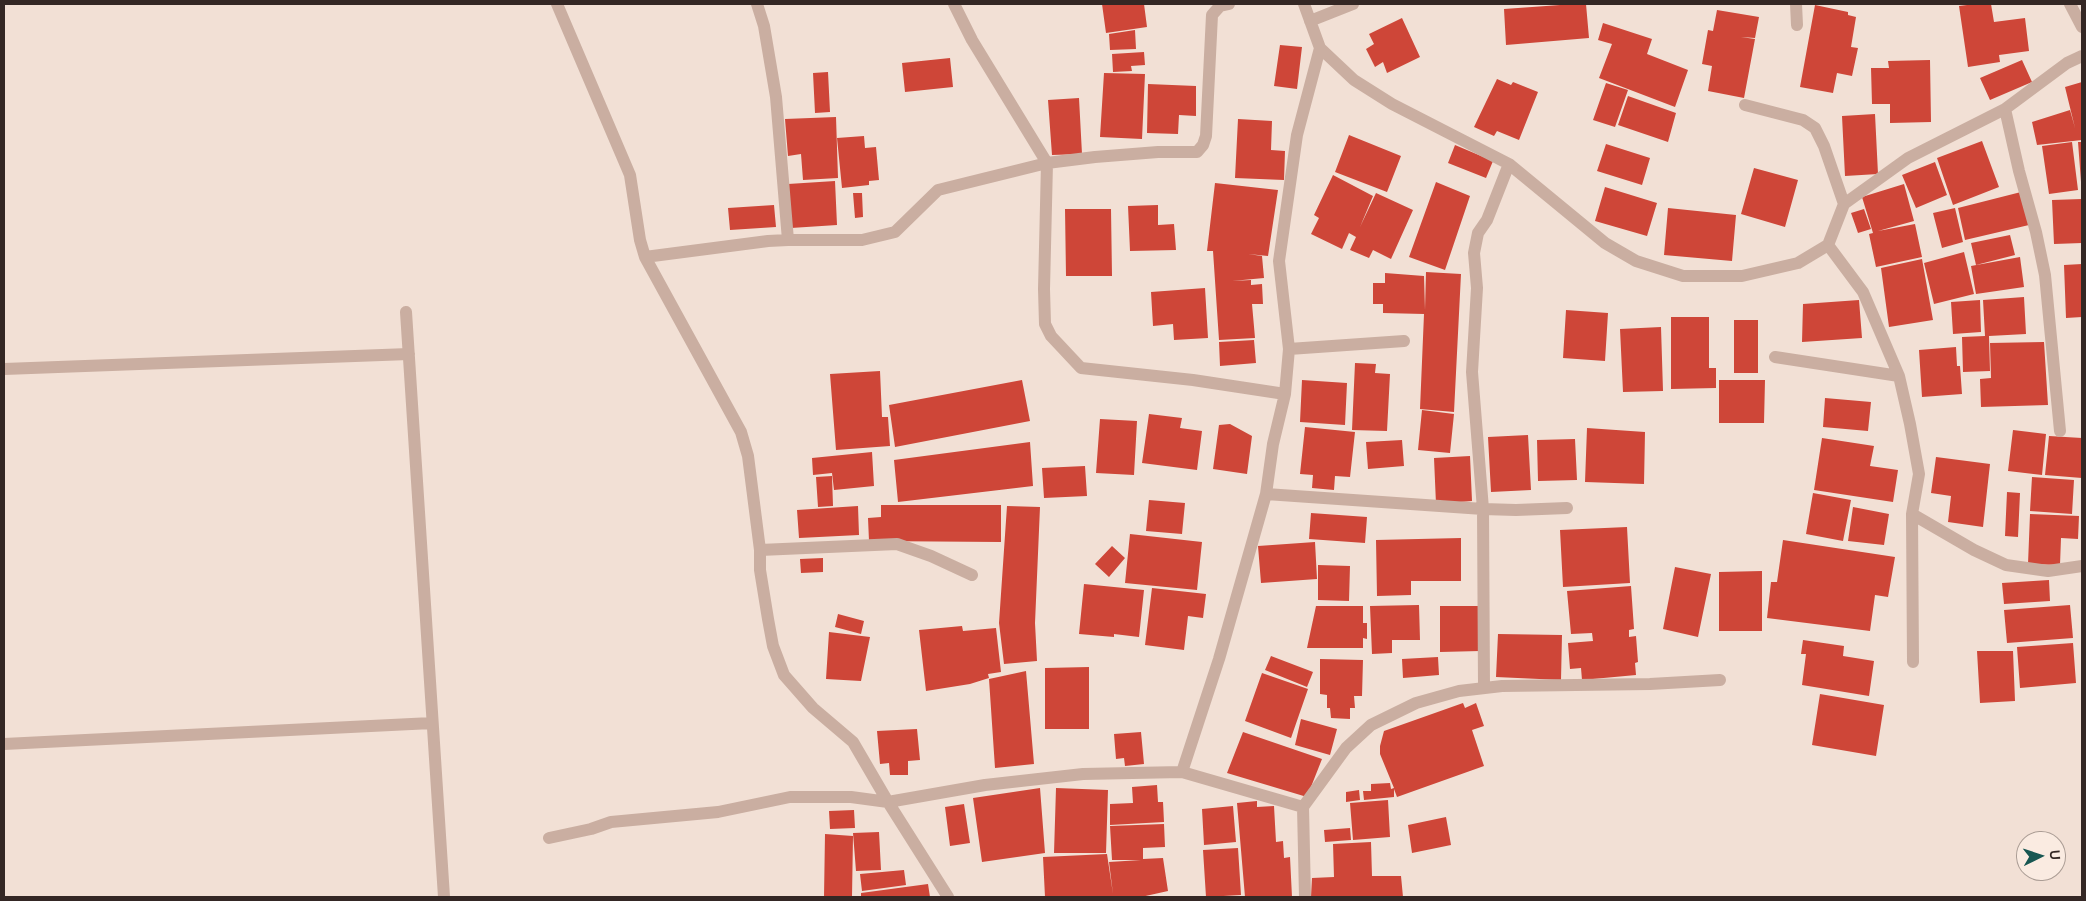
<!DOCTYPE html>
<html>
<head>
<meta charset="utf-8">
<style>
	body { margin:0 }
	#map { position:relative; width:2086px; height:901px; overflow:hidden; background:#f2e0d5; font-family:Cabin,sans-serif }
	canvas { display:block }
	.frame { position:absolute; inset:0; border:5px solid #342724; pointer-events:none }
	.north { position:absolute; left:2016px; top:831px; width:50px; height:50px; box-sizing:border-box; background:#faebe1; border:1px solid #ab9d95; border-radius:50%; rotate:86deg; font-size:14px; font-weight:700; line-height:20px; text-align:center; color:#342724 }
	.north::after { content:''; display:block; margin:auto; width:18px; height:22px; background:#185752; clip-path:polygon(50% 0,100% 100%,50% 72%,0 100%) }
</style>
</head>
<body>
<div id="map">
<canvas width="2086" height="901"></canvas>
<div class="frame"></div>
<div class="north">U</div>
</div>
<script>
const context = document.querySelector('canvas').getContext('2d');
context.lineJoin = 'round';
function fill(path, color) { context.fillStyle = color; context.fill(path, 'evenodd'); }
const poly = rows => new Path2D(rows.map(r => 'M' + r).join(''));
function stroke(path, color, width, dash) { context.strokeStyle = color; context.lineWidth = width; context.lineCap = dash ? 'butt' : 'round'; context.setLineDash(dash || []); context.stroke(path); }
const building = poly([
	[1102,4,1144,4,1147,27,1106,33],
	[1574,4,1586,4,1589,38,1506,45,1504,9],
	[1975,4,1991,4,1994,22,2025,18,2029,51,1999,55,2000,62,1968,67,1959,6],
	[1815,5,1848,12,1848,15,1856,17,1851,47,1858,48,1852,76,1837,73,1833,93,1800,87],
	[1717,10,1759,17,1755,38,1741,37,1755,39,1744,98,1708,91,1712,66,1702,64,1708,30,1713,31],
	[1402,18,1420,57,1387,73,1383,62,1375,67,1366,49,1374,44,1369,34],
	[1603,23,1652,39,1647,54,1688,70,1675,107,1599,78,1612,44,1598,40],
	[1135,30,1136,49,1110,50,1109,34],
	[1280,45,1302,47,1297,89,1274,86],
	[1144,52,1145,65,1131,66,1132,71,1113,72,1112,54],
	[950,58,953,87,905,92,902,63],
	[1930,60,1931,122,1890,123,1890,104,1872,104,1871,68,1889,68,1888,61],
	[2022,60,2032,82,1990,100,1980,78],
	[828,72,830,112,815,113,813,73],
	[1104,73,1145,74,1142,139,1100,137],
	[1497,79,1511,85,1513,82,1538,92,1519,140,1497,131,1494,136,1474,127],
	[2082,82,2082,140,2037,145,2032,122,2070,110,2075,128,2065,87],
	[1606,83,1628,90,1615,127,1593,120],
	[1148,84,1196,86,1196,116,1179,115,1178,134,1147,133],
	[1628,96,1676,113,1668,142,1618,125],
	[1079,98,1082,154,1052,155,1048,100],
	[1875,114,1878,174,1845,176,1842,116],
	[836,117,838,178,803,180,801,154,788,156,785,119],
	[1238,119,1272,121,1271,150,1285,151,1284,180,1235,178],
	[1349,135,1401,156,1387,192,1335,172],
	[864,136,865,148,876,147,879,180,869,181,869,185,842,188,837,138],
	[1982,141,1999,187,1953,205,1937,158],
	[2072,142,2078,190,2049,194,2042,146],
	[2078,142,2082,142,2082,182,2081,182],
	[1606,144,1650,158,1642,185,1597,171],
	[1455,145,1493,161,1486,178,1448,163],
	[1935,162,1947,195,1916,208,1902,175],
	[1754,168,1798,180,1785,227,1741,214],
	[1333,175,1373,196,1360,227,1376,193,1413,210,1391,259,1373,250,1369,258,1350,250,1356,237,1349,233,1342,249,1311,234,1319,218,1314,215],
	[835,181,837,225,791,228,788,184],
	[1436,182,1470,196,1445,270,1409,257],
	[1215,183,1278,190,1268,256,1248,254,1262,256,1264,278,1232,281,1251,280,1251,285,1262,284,1263,304,1252,304,1255,338,1219,340,1213,251,1207,251],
	[1904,184,1914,221,1878,231,1915,224,1922,257,1876,267,1869,234,1873,233,1862,197],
	[1605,187,1657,203,1647,236,1595,221],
	[2021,192,2029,225,1965,240,1958,208],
	[853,193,862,193,863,217,855,218],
	[2082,199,2082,243,2054,244,2052,200],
	[774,205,776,227,730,230,728,208],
	[1158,205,1158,225,1174,224,1176,250,1130,251,1128,206],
	[1668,208,1736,215,1732,261,1664,255],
	[1955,208,1963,242,1942,248,1933,213],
	[1065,209,1111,209,1112,276,1066,276],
	[1864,209,1871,229,1858,233,1851,213],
	[2010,235,2015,255,1976,265,1971,243],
	[1964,252,1974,294,1934,304,1924,263],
	[2020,257,2024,287,1976,294,1971,266],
	[1922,259,1933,320,1889,327,1881,268],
	[2082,264,2082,317,2066,318,2064,265],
	[1426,272,1461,274,1454,412,1420,409,1424,314,1383,313,1383,304,1373,304,1373,283,1385,283,1385,273,1424,276,1425,310],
	[1205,288,1208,338,1174,340,1173,324,1153,326,1151,292],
	[2024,297,2026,334,1989,336,1990,371,1963,372,1962,337,1985,336,1983,300],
	[1859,300,1862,338,1802,342,1803,304],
	[1980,300,1981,332,1953,334,1951,302],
	[1566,310,1608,313,1605,361,1563,358],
	[1671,317,1709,317,1709,368,1716,368,1716,388,1671,389],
	[1734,320,1758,320,1758,373,1734,373],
	[1661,327,1663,391,1623,392,1620,329],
	[1254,340,1256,363,1220,366,1219,342],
	[2044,342,2048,405,1981,407,1980,379,1991,378,1990,343],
	[1956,347,1957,366,1960,366,1962,394,1922,397,1919,350],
	[1355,363,1376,364,1375,373,1390,374,1387,431,1352,430],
	[880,371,882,417,888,417,890,446,836,450,830,374],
	[1022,380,1030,421,895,447,889,405],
	[1302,380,1347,383,1345,425,1300,422],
	[1719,380,1765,380,1764,423,1719,423],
	[1825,398,1871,402,1868,431,1823,427],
	[1422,410,1454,414,1450,453,1418,450],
	[1149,414,1182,418,1180,428,1202,431,1197,470,1142,463],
	[1100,419,1137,421,1134,475,1096,473],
	[1230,424,1252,436,1247,474,1213,469,1219,425],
	[1305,427,1355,432,1350,477,1335,476,1334,490,1312,488,1313,475,1300,474],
	[1587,428,1645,432,1644,484,1585,482],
	[2013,430,2046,434,2042,475,2008,471],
	[1528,435,1531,490,1491,492,1488,437],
	[2049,436,2082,438,2082,478,2045,475],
	[1822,438,1874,446,1870,466,1898,470,1893,502,1814,490],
	[1575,439,1577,480,1538,481,1537,440],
	[1402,440,1404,466,1368,469,1366,442],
	[1030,442,1033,486,898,502,894,460],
	[872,452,874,486,834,490,832,473,813,475,812,458],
	[1470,456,1472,501,1436,504,1434,458],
	[1936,457,1990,464,1983,527,1948,522,1951,496,1931,493],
	[1085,466,1087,496,1044,498,1042,468],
	[832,476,833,506,818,507,816,477],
	[2032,477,2074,480,2072,514,2030,511],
	[2007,492,2020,493,2018,537,2005,536],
	[1813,493,1851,500,1843,541,1806,534],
	[1149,500,1185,503,1182,534,1146,531],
	[881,505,1001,505,1001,542,869,541,868,518,881,517],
	[858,506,859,535,799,538,797,510],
	[1007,506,1040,507,1035,623,1037,661,1004,664,999,623],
	[1853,507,1889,514,1884,545,1848,541],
	[1311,513,1367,517,1365,543,1309,539],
	[2030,514,2079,516,2078,539,2061,538,2060,565,2028,564],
	[1627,527,1630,583,1563,587,1560,530],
	[1130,534,1202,542,1197,590,1125,583],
	[1461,538,1461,581,1411,581,1411,595,1377,596,1376,540],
	[1783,540,1895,557,1888,597,1875,595,1870,631,1767,618,1771,582,1777,582],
	[1315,542,1317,579,1261,583,1258,546],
	[1112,546,1125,558,1109,577,1095,564],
	[823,558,823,572,801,573,800,559],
	[1318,565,1350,566,1349,601,1318,600],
	[1675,567,1711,574,1698,637,1663,629],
	[1762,571,1762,631,1719,631,1719,572],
	[2049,580,2050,601,2004,604,2002,583],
	[1084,584,1144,590,1139,637,1114,634,1114,637,1079,634],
	[1631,586,1634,629,1629,630,1629,637,1636,636,1638,662,1635,663,1636,675,1582,680,1581,668,1570,669,1568,643,1593,641,1592,633,1571,634,1567,591],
	[1152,588,1206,594,1203,618,1188,616,1184,650,1145,645],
	[1419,605,1420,640,1392,640,1392,653,1372,654,1370,606],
	[2070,605,2073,638,2007,643,2004,610],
	[1316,606,1363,606,1363,623,1367,623,1367,639,1363,638,1363,648,1307,648],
	[1440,606,1479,606,1480,651,1440,652],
	[838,614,864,621,861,634,835,627],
	[962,626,963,631,996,628,1001,672,988,674,989,678,970,684,926,691,919,630],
	[829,632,870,637,861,681,826,679],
	[1498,634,1562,635,1561,680,1496,677],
	[1803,640,1844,646,1843,656,1874,661,1869,696,1802,685,1806,654,1801,654],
	[2073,643,2076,683,2020,688,2017,647],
	[1977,651,2013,651,2015,701,1980,703],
	[1271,656,1313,672,1307,687,1265,670],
	[1438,657,1439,675,1403,678,1402,659],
	[1320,659,1363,660,1362,696,1354,696,1355,708,1350,708,1350,719,1331,718,1330,708,1327,708,1327,695,1320,694],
	[1089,667,1089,729,1045,729,1045,668],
	[1026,671,1034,764,995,768,989,679],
	[1262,673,1308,689,1291,738,1245,721],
	[1820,694,1884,705,1876,756,1812,745],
	[1463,703,1465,708,1476,703,1484,726,1472,730,1484,766,1397,797,1394,789,1394,797,1364,800,1363,791,1371,791,1371,784,1390,783,1391,789,1394,788,1380,754,1380,746,1384,731],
	[1301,719,1337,729,1330,755,1295,745],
	[917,729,920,760,908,761,908,775,890,775,889,763,880,764,877,731],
	[1141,732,1144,764,1125,766,1124,758,1116,759,1114,734],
	[1243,732,1322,759,1307,797,1227,773],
	[1157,785,1158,802,1163,802,1164,822,1110,825,1110,804,1133,803,1132,787],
	[1040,788,1045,853,982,862,973,798],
	[1056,788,1108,790,1106,853,1054,853],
	[1359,790,1360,800,1346,802,1346,792],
	[1388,800,1390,837,1353,840,1350,803],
	[1257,801,1257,807,1274,806,1276,842,1283,841,1284,858,1290,857,1292,897,1245,897,1237,803],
	[964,804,970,843,950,846,945,807],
	[1233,806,1236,842,1204,845,1202,809],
	[854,810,855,828,830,829,829,811],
	[1446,817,1451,845,1412,853,1408,825],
	[1164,824,1165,847,1143,848,1143,859,1163,858,1168,891,1141,897,1045,897,1043,857,1107,854,1113,894,1109,862,1141,860,1112,860,1110,826],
	[1350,828,1351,840,1325,842,1324,830],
	[879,832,881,870,856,871,853,833],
	[825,834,853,836,852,897,824,897],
	[1371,842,1372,876,1401,876,1403,897,1311,897,1312,878,1334,877,1333,844],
	[1238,848,1241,895,1206,897,1203,850],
	[904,870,906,885,862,891,860,874],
	[928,884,930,897,861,897,861,893]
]);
const service = poly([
	[406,312,444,897],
	[4,369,409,354],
	[4,744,432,723]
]);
const minor = poly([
	[557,4,630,175,640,240,645,257,741,432,748,456,760,550,760,570,768,619,773,646,784,675,813,708,853,742,888,802,948,897],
	[1229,4,1220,6,1212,15,1206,136,1203,145,1197,152,1158,152,1095,157,1047,163,1044,289,1045,324,1051,336,1081,368,1193,380,1285,394],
	[1304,4,1320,48,1354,80,1392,104,1509,164,1605,243,1636,261,1683,276,1742,276,1798,263,1828,245,1844,204,1908,158,2005,109,2067,63,2082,56],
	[1796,4,1797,25],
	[2070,4,2082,27],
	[1310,21,1353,4],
	[1745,105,1803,120,1815,128,1824,146,1844,204],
	[2005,109,2019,171,2036,232,2045,275,2060,431],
	[788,240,862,240,895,232,938,190,1047,163,972,40,954,4],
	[1828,245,1863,292,1899,376,1910,424,1919,474,1912,514,1913,662],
	[645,257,768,241,788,240,776,97,764,26,757,4],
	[1289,349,1404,341],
	[1775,357,1899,376],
	[1266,494,1483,509,1516,510,1567,508],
	[1912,514,1974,550,2006,565,2048,571,2082,566],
	[760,550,897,544,931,556,972,575],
	[1484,687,1483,509,1472,372,1477,288,1474,253,1478,233,1487,220,1509,164],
	[1182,772,1219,659,1266,494,1273,444,1285,394,1289,349,1279,261,1297,135,1320,48],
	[1303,807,1346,748,1371,725,1416,703,1459,691,1502,686,1650,684,1720,680],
	[549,838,591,829,611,822,718,812,790,797,851,797,888,802,985,785,1083,774,1182,772,1303,807,1305,897]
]);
fill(building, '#ce4638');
stroke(service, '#caaea1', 12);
stroke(minor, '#caaea1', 12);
</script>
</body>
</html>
